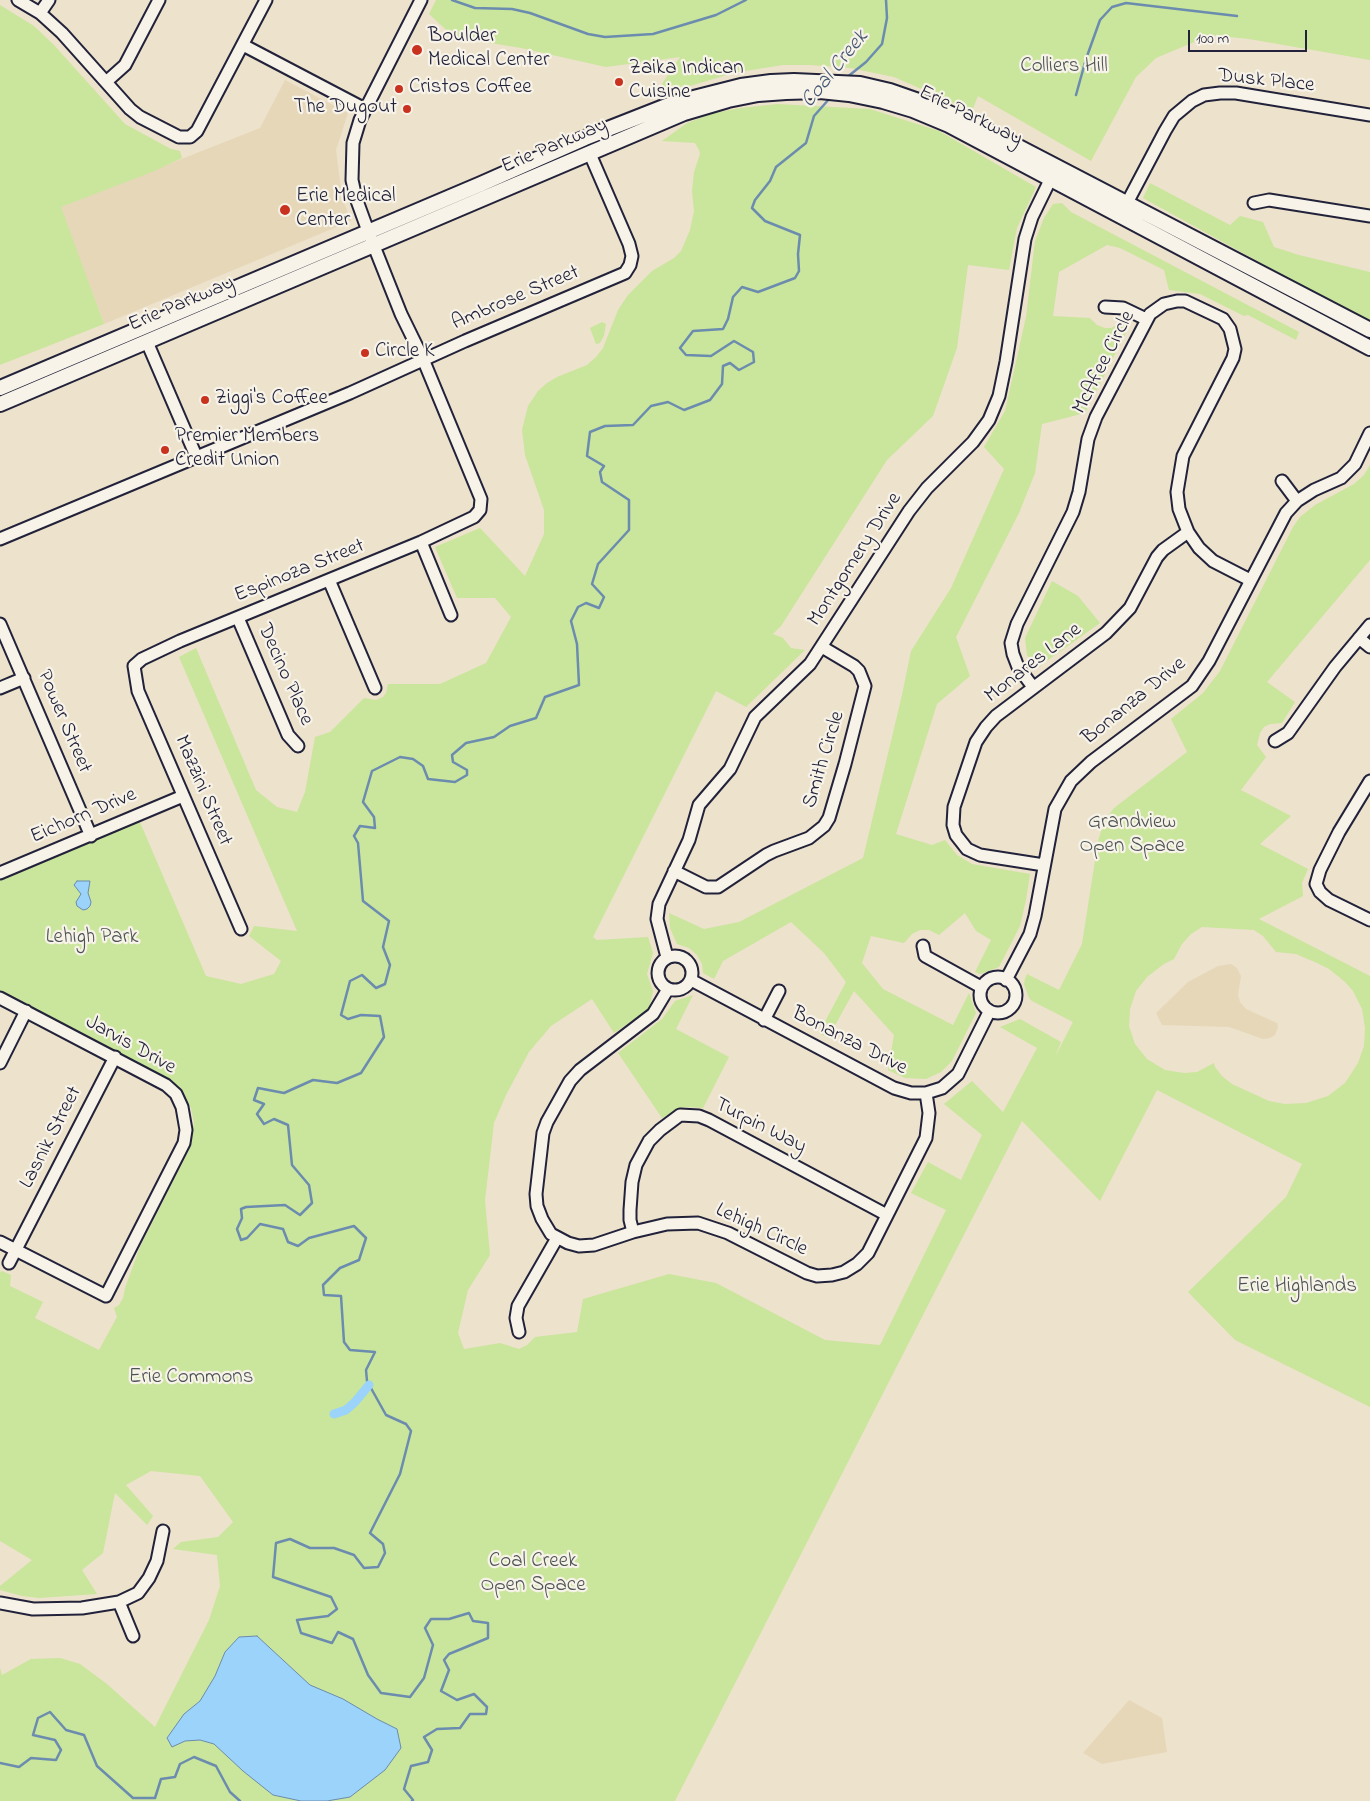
<!DOCTYPE html>
<html>
<head>
<meta charset="utf-8">
<style>
	body { margin:0 }
	#map { position:relative; width:1370px; height:1801px; overflow:hidden; background:#ede2cc; font-family:"Indie Flower",sans-serif }
	canvas { display:block }
	.scale { position:absolute; left:1188px; top:30px; width:119px; height:22px; box-sizing:border-box; border:2px solid #22223b; border-top:0; padding-left:6px; font-size:15px; line-height:18px; white-space:nowrap; color:#22223b; -webkit-text-stroke:4px #f7f3e8; paint-order:stroke }
</style>
</head>
<body>
<div id="map">
<canvas width="1370" height="1801"></canvas>
<div class="scale">100 m</div>
</div>
<script>
const context = document.querySelector('canvas').getContext('2d');
context.lineJoin = 'round';
function fill(path, color) { context.fillStyle = color; context.fill(path, 'evenodd'); }
const poly = rows => new Path2D(rows.map(r => 'M' + r).join(''));
function stroke(path, color, width, dash) { context.strokeStyle = color; context.lineWidth = width; context.lineCap = dash ? 'butt' : 'round'; context.setLineDash(dash || []); context.stroke(path); }
function drawText(font, color, halo, rows, align = 'center') {
  context.font = font + ' "Indie Flower",sans-serif'; context.lineWidth = 4.5; context.setLineDash([]); context.textBaseline = 'middle'; context.strokeStyle = halo; context.fillStyle = color; for (const [text, x, y, turn = 0] of rows) {
    context.save(); context.translate(x, y); context.rotate((+turn || 0) * Math.PI / 180); context.textAlign = isNaN(turn) ? turn : align; if (halo) context.strokeText(text, 0, 0); context.fillText(text, 0, 0); context.restore();
  }
}
const built = poly([
	[285,80,348,113,336,150,342,197,351,221,104,324,60,207,260,128],
	[1231,964,1237,968,1241,976,1238,995,1240,1002,1246,1009,1277,1023,1278,1027,1275,1035,1270,1038,1263,1039,1229,1027,1162,1025,1156,1013,1188,982,1218,966],
	[1129,1700,1162,1718,1167,1752,1102,1764,1083,1753]
]);
const green = poly([
	[436,0,1370,0,1370,60,1249,39,1211,35,1156,58,1136,77,1091,161,978,96,972,111,894,77,850,68,810,65,783,65,733,73,667,93,662,84,680,57,606,67,521,48,454,37,429,14],
	[0,5,34,26,54,45,125,124,171,149,180,151,182,158,152,172,61,207,104,324,0,365],
	[778,104,870,109,939,131,1036,187,1017,228,1009,270,968,265,957,348,933,416,887,460,781,626,773,634,783,638,791,648,805,650,746,707,716,691,593,937,597,940,648,937,653,953,647,974,653,991,649,1009,614,1033,592,999,551,1026,529,1052,506,1095,494,1123,485,1200,490,1255,468,1290,458,1333,464,1349,500,1343,519,1349,527,1345,535,1337,577,1332,583,1299,669,1274,716,1283,825,1340,880,1345,946,1210,911,1193,928,1162,961,1180,982,1135,944,1104,972,1081,1003,1112,1037,1048,1000,1027,1020,1019,1061,1042,1055,1057,1073,1022,1032,1001,1029,998,1024,984,1025,979,1027,974,1059,990,1082,944,1098,841,1104,821,1114,808,1187,752,1171,719,1203,693,1220,671,1293,527,1300,517,1315,505,1354,484,1364,475,1370,465,1370,560,1267,682,1295,702,1282,723,1270,724,1264,727,1260,733,1257,745,1266,757,1241,790,1291,816,1260,844,1308,869,1302,883,1303,896,1259,919,1370,976,1370,1407,1235,1340,1188,1292,1286,1197,1302,1164,1157,1090,1100,1201,1022,1121,675,1801,0,1801,0,1668,2,1675,31,1659,60,1658,80,1664,107,1684,155,1727,209,1620,220,1586,217,1555,173,1549,181,1542,218,1537,233,1522,200,1476,151,1471,126,1485,153,1516,147,1525,115,1493,103,1553,82,1570,97,1594,39,1598,22,1596,0,1590,0,1586,32,1560,0,1541,0,1272,2,1271,11,1275,10,1286,43,1302,35,1318,99,1350,117,1317,114,1308,119,1305,123,1298,125,1288,140,1247,189,1150,194,1123,191,1108,184,1096,170,1082,0,992,0,881,139,820,206,976,241,984,274,974,281,961,249,936,254,926,297,931,179,657,196,648,256,790,277,807,297,812,305,792,315,737,330,732,364,698,376,700,383,697,386,693,388,684,440,684,486,663,511,617,495,598,457,598,435,547,480,528,525,576,544,534,544,510,525,455,522,430,528,406,538,391,547,383,557,377,587,365,596,357,603,348,618,310,628,295,652,271,674,258,681,251,690,230,694,211,692,191,694,172,700,154,699,150,695,143,662,141,687,123,714,113,740,108],
	[1202,927,1254,930,1263,936,1276,952,1296,954,1317,963,1329,969,1345,982,1353,991,1362,1009,1365,1028,1364,1046,1358,1063,1345,1083,1328,1096,1306,1103,1285,1104,1269,1101,1232,1084,1222,1076,1215,1067,1214,1063,1197,1072,1184,1073,1165,1070,1147,1059,1135,1044,1129,1026,1130,1009,1136,991,1147,977,1164,964,1174,959,1182,944,1191,934],
	[1150,183,1230,225,1240,216,1263,222,1274,247,1299,255,1370,272,1370,323,1143,198],
	[1062,203,1071,212,1299,332,1296,340,1248,315,1244,316,1200,294,1169,290,1164,270,1120,248,1107,245,1059,272,1053,316,1090,318,1097,325,1105,328,1111,328,1124,321,1131,323,1085,413,1042,424,1035,473,1019,513,956,637,970,676,937,704,896,834,932,845,945,840,957,855,972,864,1030,874,1026,900,1020,926,999,967,980,974,975,972,991,940,976,931,965,913,939,935,929,930,920,930,912,934,904,943,871,936,862,963,883,989,953,1025,969,993,976,1013,952,1061,941,1072,926,1079,905,1078,888,1070,894,1035,854,991,828,1038,819,1033,846,982,824,953,791,922,723,961,714,979,703,973,702,964,697,955,689,948,677,944,670,928,669,913,704,929,739,922,863,858,902,695,911,651,951,588,1004,469,984,447,1005,411,1026,317,1035,241,1044,218,1053,204],
	[602,322,606,324,604,336,600,343,596,344,590,328],
	[1052,581,1078,596,1100,623,1037,668,1027,655,1025,638],
	[693,995,676,1029,729,1057,703,1108,685,1107,662,1118,618,1053,662,1019,675,1001]
]);
const water = poly([
	[77,881,90,881,88,893,91,902,90,906,87,909,83,910,77,906,76,902,81,894,74,885,77,881],
	[257,1636,310,1685,343,1699,377,1719,397,1729,401,1748,385,1770,350,1797,327,1801,301,1801,273,1795,243,1771,214,1744,200,1740,185,1741,172,1747,167,1738,184,1714,200,1701,215,1676,225,1652,239,1637,257,1636]
]);
const stream = poly([
	[452,0,475,8,512,9,530,13,588,34,605,37,653,34,716,15,746,0],
	[846,78,866,62,882,44,887,18,886,0],
	[1076,95,1086,59,1100,20,1112,7,1126,3,1237,16],
	[0,1763,19,1767,31,1758,56,1760,61,1750,55,1740,33,1735,38,1718,50,1712,66,1730,84,1735,97,1766,133,1798,155,1798,161,1779,175,1777,180,1764,194,1757,216,1766,230,1792,240,1801],
	[412,1801,413,1800,404,1789,411,1766,428,1762,432,1750,424,1737,437,1729,460,1728,470,1714,486,1714,487,1707,474,1694,457,1700,441,1691,449,1670,444,1660,449,1654,488,1638,488,1623,473,1621,469,1613,449,1619,431,1619,425,1628,433,1645,424,1678,410,1697,381,1693,368,1675,353,1639,338,1632,332,1643,301,1633,297,1620,328,1616,337,1609,331,1597,273,1577,276,1543,290,1539,310,1548,334,1548,354,1555,364,1568,378,1567,385,1553,383,1544,370,1533,400,1474,411,1431,406,1424,386,1415,367,1381,366,1370,375,1352,350,1350,344,1342,341,1296,324,1295,323,1285,340,1268,359,1260,366,1238,354,1226,309,1238,298,1246,288,1242,283,1229,260,1224,247,1238,241,1240,237,1229,242,1218,241,1209,246,1207,285,1205,300,1215,312,1203,309,1185,292,1165,288,1125,274,1119,264,1124,257,1114,264,1104,254,1100,258,1088,284,1093,313,1080,337,1083,361,1073,384,1037,380,1016,361,1015,348,1019,341,1015,350,981,362,975,376,988,385,984,390,965,383,947,389,921,363,901,358,843,354,836,360,826,375,828,374,817,363,802,372,771,400,757,413,759,423,766,428,779,455,782,467,775,467,770,453,762,452,755,466,743,494,737,510,726,536,718,545,697,579,685,577,644,571,621,578,607,586,603,599,608,604,597,592,584,598,564,629,530,629,500,602,482,600,472,604,466,587,456,590,432,605,426,633,425,651,406,668,402,684,410,710,400,722,384,723,366,730,363,739,370,754,362,753,352,734,341,711,356,686,355,680,348,693,331,723,329,728,319,733,297,742,287,758,292,795,278,799,271,798,254,800,235,765,221,752,208,755,200,770,181,776,167,806,143,814,116,830,98]
]);
const canal = poly([
	[334,1414,346,1410,355,1402,369,1385]
]);
const minor = poly([
	[18,0,40,13,62,33,130,109,140,117,179,137,190,137,197,131,266,0],
	[40,13,49,0],
	[243,45,365,109],
	[106,82,125,65,159,0],
	[1127,203,1165,131,1174,116,1192,101,1204,95,1220,93,1236,93,1370,115],
	[1254,203,1269,200,1370,216],
	[1105,307,1123,308,1146,319],
	[147,342,196,456],
	[1282,481,1297,501],
	[0,539,350,393,465,341,625,273,630,265,632,256,629,244,590,154],
	[421,542,451,615],
	[329,580,375,688],
	[238,618,288,735,298,746],
	[0,624,91,836],
	[1359,638,1370,647],
	[1033,687,1018,667,1013,654,1011,643,1017,624,1073,512,1079,492,1088,439,1096,417,1150,314,1164,304,1177,301,1185,301,1223,319,1230,329,1235,349,1233,358,1183,456,1177,492,1179,509,1188,532],
	[0,688,24,678],
	[1275,741,1288,733,1335,667,1370,625],
	[1370,781,1339,832,1320,870,1316,884,1320,892,1329,900,1370,920],
	[1044,865,980,855,967,849,956,835,953,825,954,807,976,742,986,727,996,716,1106,633,1130,608,1157,557,1163,550,1188,532,1199,548,1213,561,1250,580],
	[674,871,706,887,718,887,766,855,774,851,809,838,824,826,829,818,845,764,865,686,859,671,854,666,822,647],
	[0,873,183,796],
	[241,929,138,691,134,666,142,659,180,641,421,542,474,517,480,510,481,499,423,359,401,314,368,231,356,198,352,180,353,143,360,120,421,0],
	[923,946,925,956,981,987],
	'658 973a17 17 0 1 1 34 0a17 17 0 1 1-34 0Z',
	[667,957,657,919,659,904,689,840,699,805,730,769,755,717,810,664,909,511,927,488,973,442,989,420,999,396,1006,362,1025,239,1032,217,1054,172],
	'980 995a18 18 0 1 1 36 0a18 18 0 1 1-36 0Z',
	[691,980,894,1088,911,1093,926,1093,942,1088,958,1074,989,1012],
	[1006,980,1030,934,1035,916,1055,809,1071,781,1091,762,1192,686,1209,661,1286,513,1297,501,1314,490,1341,478,1355,464,1370,433],
	[668,989,653,1014,580,1070,570,1081,547,1122,543,1133,536,1194,537,1206,542,1219,551,1234,568,1243,579,1246,594,1245,633,1232,667,1224,698,1223,728,1233,807,1273,817,1276,832,1275,844,1272,857,1264,868,1253,926,1138,929,1113,926,1093],
	[0,998,166,1085,176,1094,182,1107,186,1130,184,1143,106,1296,0,1242],
	[764,1020,779,991],
	[0,1063,26,1011],
	[633,1232,630,1220,630,1210,632,1182,636,1165,649,1141,660,1130,680,1115,699,1116,709,1120,887,1215],
	[9,1263,115,1057],
	[519,1332,516,1318,518,1306,557,1238],
	[119,1602,133,1636],
	[0,1603,33,1609,82,1608,119,1602,138,1593,149,1578,157,1561,163,1531]
]);
const major = poly([
	[0,388,481,184,585,138,674,103,741,86,771,82,794,81,860,84,890,91,933,106,980,127,1057,167,1370,330],
	[0,404,684,113,728,100,758,94,786,92,820,91,849,94,883,101,913,110,949,125,1370,348]
]);
const markers = [
	[417,50,6,"#c8321e"],
	[619,82,5,"#c8321e"],
	[399,89,5,"#c8321e"],
	[407,109,5,"#c8321e"],
	[285,210,6,"#c8321e"],
	[365,353,5,"#c8321e"],
	[205,400,5,"#c8321e"],
	[165,450,5,"#c8321e"]
];
const poiNames = [
	["Boulder",428,38],
	["Medical Center",428,62],
	["Zaika Indican",629,70],
	["Cuisine",629,94],
	["Cristos Coffee",409,89],
	["The Dugout",397,109,"right"],
	["Erie Medical",296,198],
	["Center",296,222],
	["Circle K",375,353],
	["Ziggi's Coffee",215,400],
	["Premier Members",175,438],
	["Credit Union",175,462]
];
const parkNames = [
	["Colliers Hill",1064,68],
	["Grandview",1132,824],
	["Open Space",1132,848],
	["Lehigh Park",92,939],
	["Erie Highlands",1297,1288],
	["Erie Commons",191,1379],
	["Coal Creek",533,1563],
	["Open Space",533,1587]
];
const streetNames = [
	["Dusk Place",1266,82,6],
	["Erie Parkway",970,117,26],
	["Erie Parkway",555,147,-23],
	["Ambrose Street",516,299,-23],
	["Erie Parkway",182,305,-23],
	["McAfee Circle",1105,363,-63],
	["Montgomery Drive",856,560,-57],
	["Espinoza Street",300,572,-22],
	["Monares Lane",1034,664,-38],
	["Decino Place",284,675,66],
	["Bonanza Drive",1135,702,-39],
	["Power Street",63,722,67],
	["Smith Circle",825,760,-73],
	["Mazzini Street",202,791,67],
	["Eichorn Drive",84,817,-23],
	["Bonanza Drive",849,1042,27],
	["Jarvis Drive",130,1046,29],
	["Turpin Way",760,1127,27],
	["Lasnik Street",52,1138,-63],
	["Lehigh Circle",761,1231,25]
];
const waterNames = [
	["Coal Creek",836,70,-51]
];
fill(built, '#e6d7b9');
fill(green, '#cae59c');
fill(water, '#9bd3fa');
stroke(water, '#6b8cae', 1);
stroke(stream, '#6b8cae', 2.5);
stroke(canal, '#9bd3fa', 9);
stroke(minor, '#22223b', 15);
stroke(major, '#22223b', 18);
stroke(minor, '#f7f3e8', 11);
stroke(major, '#f7f3e8', 14);
for (const [x, y, r, color] of markers) { const dot = new Path2D(); dot.arc(x, y, r, 0, 2 * Math.PI); context.fillStyle = color; context.fill(dot); stroke(dot, '#f7f3e8', 2); }
drawText('21px', '#22223b', '#f7f3e8', poiNames, 'left');
drawText('21px', '#4c5353', '#f7f3e8', parkNames);
drawText('21px', '#22223b', '#f7f3e8', streetNames);
drawText('italic 22px', '#465774', '#f7f3e8', waterNames);
</script>
</body>
</html>
